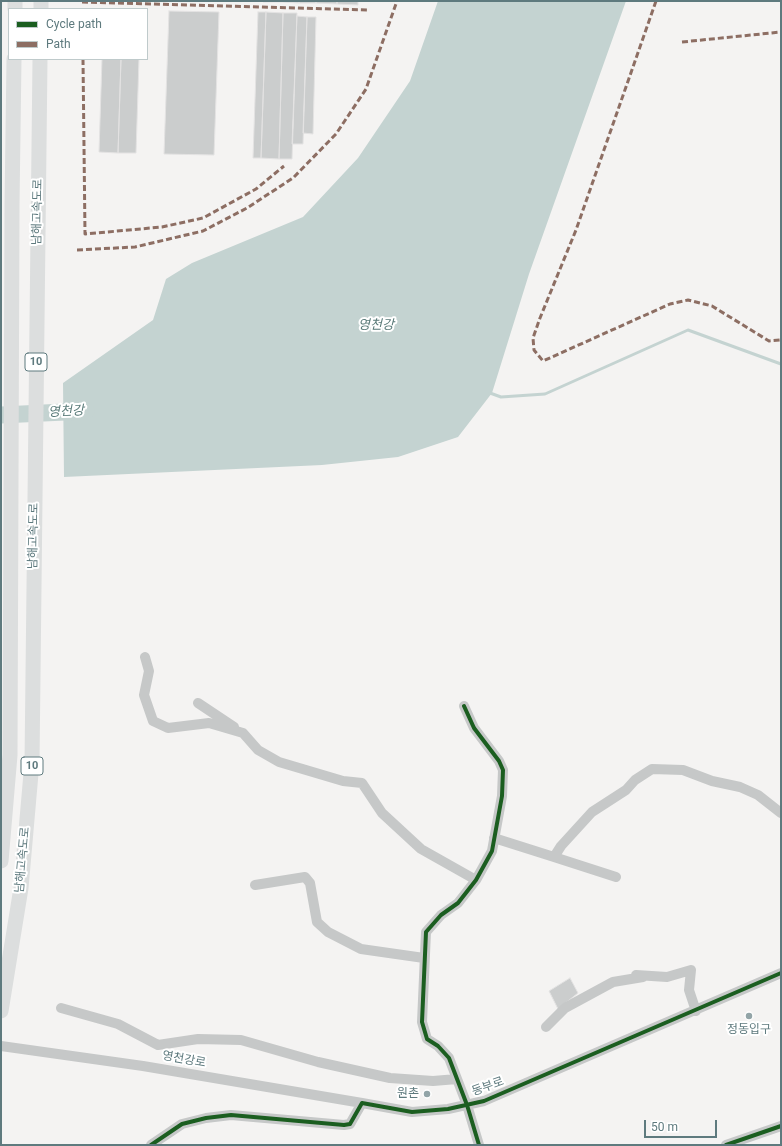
<!DOCTYPE html>
<html>
<head>
<meta charset="utf-8">
<style>
	body { margin:0 }
	#map { position:relative; width:782px; height:1146px; overflow:hidden; background:#f4f3f2; font-family:Roboto,sans-serif }
	canvas { display:block }
	.frame { position:absolute; inset:0; border:2px solid #5e7a7e; pointer-events:none }
	.legend { position:absolute; left:8px; top:8px; width:140px; height:52px; box-sizing:border-box; background:#fff; border:1px solid #bfcacb; margin:0; padding:5px 7px; list-style:none; font-size:12px; color:#5e7a7e }
	.legend li { display:flex; align-items:center; gap:8px; height:20px }
	.legend b { width:20px; border:1px solid #bfcacb }
	.scale { position:absolute; left:644px; top:1120px; width:73px; height:18px; box-sizing:border-box; border:2px solid #5e7a7e; border-top:0; padding-left:5px; font-size:12px; line-height:14px; white-space:nowrap; color:#5e7a7e; -webkit-text-stroke:3px #fff; paint-order:stroke }
</style>
</head>
<body>
<div id="map">
<canvas width="782" height="1146"></canvas>
<div class="frame"></div>
<ul class="legend">
<li><b style="height:5px;background:#1b5e20"></b>Cycle path</li>
<li><b style="height:5px;background:#8d6e63"></b>Path</li>
</ul>
<div class="scale">50 m</div>
</div>
<script>
const context = document.querySelector('canvas').getContext('2d');
context.lineJoin = 'round';
function fill(path, color) { context.fillStyle = color; context.fill(path, 'evenodd'); }
const poly = rows => new Path2D(rows.map(r => 'M' + r).join(''));
function stroke(path, color, width, dash) { context.strokeStyle = color; context.lineWidth = width; context.lineCap = dash ? 'butt' : 'round'; context.setLineDash(dash || []); context.stroke(path); }
function drawText(font, color, halo, rows, align = 'center') {
  context.font = font + ' Roboto,"Noto Sans KR",sans-serif'; context.lineWidth = 4; context.setLineDash([]); context.textBaseline = 'middle'; context.strokeStyle = halo; context.fillStyle = color; for (const [text, x, y, turn = 0] of rows) {
    context.save(); context.translate(x, y); context.rotate((+turn || 0) * Math.PI / 180); context.textAlign = isNaN(turn) ? turn : align; if (halo) context.strokeText(text, 0, 0); context.fillText(text, 0, 0); context.restore();
  }
}
const water = poly([
	[438,1,626,1,529,274,492,393,458,437,398,457,322,465,64,477,63,383,153,320,166,279,192,263,303,217,358,158,410,81]
]);
const stream = poly([
	[490,393,501,397,545,394,688,330,781,364]
]);
const river = poly([
	[1,415,86,411]
]);
const building = poly([
	[263,1,282,1,282,2,263,2,263,1],
	[282,1,299,1,299,3,282,2,282,1],
	[299,1,316,1,316,3,299,3,299,1],
	[316,1,337,1,337,4,316,3,316,1],
	[337,1,358,1,358,5,337,4,337,1],
	[169,11,219,12,214,155,164,154,169,11],
	[258,12,266,12,261,158,253,158,258,12],
	[266,12,283,13,279,159,261,158,266,12],
	[283,13,297,13,292,159,279,159,283,13],
	[297,16,307,17,303,144,292,144,297,16],
	[307,17,316,17,313,134,303,133,307,17],
	[102,59,121,59,118,153,99,152,102,59],
	[121,59,139,59,136,153,118,153,121,59],
	[570,978,578,993,558,1009,549,991,570,978]
]);
const minor = poly([
	[145,657,149,671,144,695,153,721,168,728,209,723,243,733,258,750,279,762,343,781,362,783,382,813,421,849,476,880],
	[198,703,234,727],
	[464,706,474,728,499,761,503,770,502,796,492,851,476,880,458,903,441,915,426,932,422,1022,427,1039,438,1046,449,1058,467,1105,479,1145],
	[494,838,554,857,561,846,592,812,626,790,635,780,652,769,683,770,712,781,740,787,758,795,781,813],
	[554,857,616,877],
	[255,885,305,877,310,883,317,922,328,932,361,949,424,958],
	[636,975,667,977,691,970,689,990,696,1011],
	[61,1008,118,1024,158,1045,198,1039,241,1040,318,1062,390,1078,433,1081,457,1079],
	[546,1027,565,1008,613,982,643,977],
	[1,1046,143,1066,362,1103],
	[151,1145,182,1124,206,1118,231,1115,344,1125,350,1124,362,1103,412,1112,448,1109,484,1101,781,973],
	[726,1145,781,1126]
]);
const highway = poly([
	[15,9,15,1],
	[41,9,41,1],
	[1,861,10,755,12,205,14,59],
	[1,1011,21,888,32,762,40,59]
]);
const quiet = poly([
	[656,1,576,230,540,318,533,338,534,350,543,361,670,304,688,300,712,306,769,341,781,340],
	[82,2,367,10],
	[682,42,781,32],
	[83,59,85,234,162,227,203,218,256,189,284,166],
	[77,250,135,247,203,231,247,208,293,178,336,134,366,89,397,1]
]);
const cycleway = poly([
	[464,706,474,728,499,761,503,770,502,796,492,851,476,880,458,903,441,915,426,932,422,1022,427,1039,438,1046,449,1058,467,1105,479,1145],
	[151,1145,182,1124,206,1118,231,1115,344,1125,350,1124,362,1103,412,1112,448,1109,484,1101,781,973],
	[726,1145,781,1126]
]);
const markers = [
	[749,1016,4,"#92a4a7"],
	[427,1094,4,"#92a4a7"]
];
const shields = [
	[36,362,22],
	[32,766,22]
];
const shieldNames = [
	["10",36,362],
	["10",32,766]
];
const streetNames = [
	["남해고속도로",38,212,-89],
	["남해고속도로",34,536,-89],
	["남해고속도로",23,860,-85],
	["영천강로",184,1060,10],
	["동부로",488,1087,-20]
];
const poiNames = [
	["정동입구",749,1030],
	["원촌",419,1094,"right"]
];
const waterNames = [
	["영천강",376,326],
	["영천강",66,412,-3]
];
fill(water, '#c4d3d1');
stroke(stream, '#c4d3d1', 3);
stroke(river, '#c4d3d1', 17);
fill(building, '#cbcdcd');
stroke(building, '#e3e2e2', 1);
stroke(minor, '#c6c8c8', 10);
stroke(highway, '#dcdede', 15);
stroke(quiet, '#8d6e63', 3, [6, 3]);
stroke(cycleway, '#1b5e20', 4);
for (const [x, y, r, color] of markers) { const dot = new Path2D(); dot.arc(x, y, r, 0, 2 * Math.PI); context.fillStyle = color; context.fill(dot); stroke(dot, '#fff', 1.5); }
for (const [x, y, w] of shields) { const box = new Path2D(); box.roundRect(x - w / 2, y - 9, w, 18, 3); context.fillStyle = '#fff'; context.fill(box); stroke(box, '#5e7a7e', 1); }
drawText('bold 11px', '#5e7a7e', null, shieldNames);
drawText('12px', '#5e7a7e', '#fff', streetNames);
drawText('12px', '#5e7a7e', '#fff', poiNames);
drawText('italic 13px', '#597a78', '#fff', waterNames);
</script>
</body>
</html>
